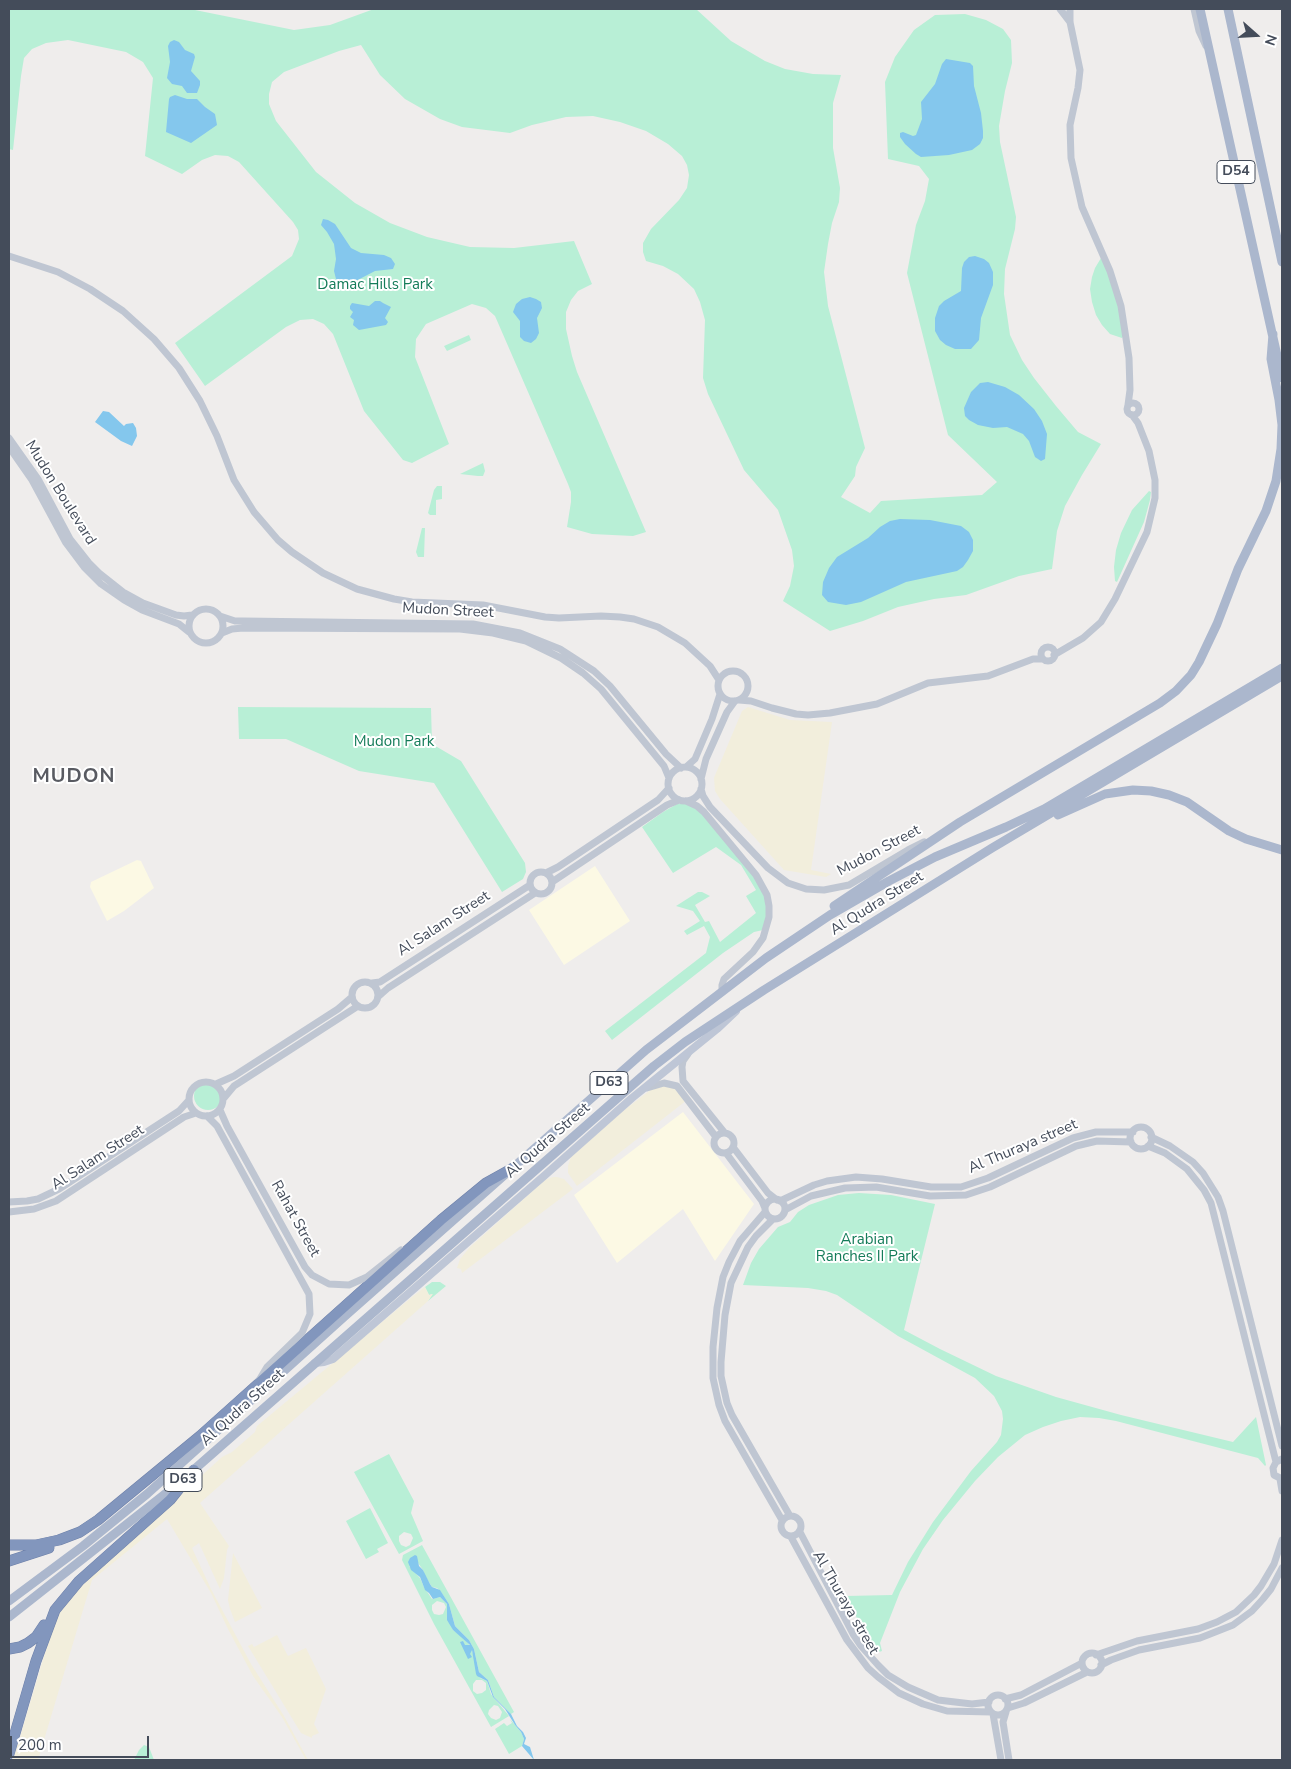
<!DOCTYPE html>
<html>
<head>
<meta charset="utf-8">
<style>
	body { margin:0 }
	#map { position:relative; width:1291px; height:1769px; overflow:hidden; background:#efedec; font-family:"Nunito Sans",sans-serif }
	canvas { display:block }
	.frame { position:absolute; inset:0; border:10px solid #444c5a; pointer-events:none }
	.north { position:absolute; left:1231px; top:10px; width:50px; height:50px; -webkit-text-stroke:4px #fff; paint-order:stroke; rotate:109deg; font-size:14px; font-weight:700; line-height:20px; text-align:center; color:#444c5a }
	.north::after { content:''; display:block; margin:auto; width:18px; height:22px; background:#444c5a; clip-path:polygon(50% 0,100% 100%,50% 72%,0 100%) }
	.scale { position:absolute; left:10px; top:1736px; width:139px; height:22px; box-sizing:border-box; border:2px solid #444c5a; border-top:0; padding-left:6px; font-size:15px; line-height:18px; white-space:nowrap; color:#444c5a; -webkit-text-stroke:4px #fff; paint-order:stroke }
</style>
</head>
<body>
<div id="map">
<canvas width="1291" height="1769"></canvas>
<div class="frame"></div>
<div class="north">N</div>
<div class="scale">200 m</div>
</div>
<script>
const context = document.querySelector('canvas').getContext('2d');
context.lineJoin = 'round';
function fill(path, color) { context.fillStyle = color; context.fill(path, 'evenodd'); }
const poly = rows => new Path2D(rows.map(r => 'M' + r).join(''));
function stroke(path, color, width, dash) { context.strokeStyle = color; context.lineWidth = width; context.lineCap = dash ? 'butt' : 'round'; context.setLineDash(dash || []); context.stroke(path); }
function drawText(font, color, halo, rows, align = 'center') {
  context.font = font + ' "Nunito Sans",sans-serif'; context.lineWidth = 4; context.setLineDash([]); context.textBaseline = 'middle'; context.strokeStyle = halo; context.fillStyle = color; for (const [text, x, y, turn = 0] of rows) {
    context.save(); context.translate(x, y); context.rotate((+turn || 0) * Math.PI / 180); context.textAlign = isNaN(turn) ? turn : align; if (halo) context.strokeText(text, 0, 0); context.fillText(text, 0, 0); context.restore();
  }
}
const commercial = poly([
	[137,860,141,861,154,888,124,911,107,921,90,887,91,882],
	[595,866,630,921,564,965,529,910],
	[683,1112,754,1204,715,1261,683,1209,617,1263,574,1195]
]);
const green = poly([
	[9,9,190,9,294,30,330,25,374,9,696,9,731,41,765,61,785,69,813,74,841,75,833,103,833,148,840,188,839,202,832,223,828,244,824,272,828,306,865,448,856,467,855,476,841,497,870,513,881,501,982,495,997,482,948,435,907,273,916,225,925,201,929,179,919,166,888,159,885,82,895,57,914,30,935,15,965,14,986,20,1003,29,1011,40,1012,63,1005,91,999,126,1000,142,1016,217,1015,229,1005,269,1004,294,1010,335,1022,360,1034,378,1056,406,1078,432,1101,444,1082,475,1065,506,1057,531,1052,569,1019,576,966,595,934,599,898,607,863,621,830,631,783,601,790,586,794,566,792,550,778,510,744,470,708,394,703,378,705,320,700,302,694,289,678,274,663,266,646,261,643,252,643,243,651,229,679,200,687,188,689,175,687,165,682,156,668,144,646,131,620,122,593,116,566,117,532,125,510,133,462,127,440,119,405,99,380,75,361,45,339,51,284,72,272,82,269,94,269,104,276,121,316,172,355,203,390,223,427,237,470,247,514,248,574,241,592,284,578,291,571,300,566,312,566,329,572,356,577,372,646,532,633,536,592,534,567,527,571,502,571,492,568,484,495,316,486,308,472,304,426,324,416,339,415,357,449,444,412,463,403,460,364,411,333,334,324,324,313,319,300,320,286,327,205,386,175,343,292,256,299,239,298,230,293,222,239,162,228,156,215,155,202,160,182,174,145,156,153,78,143,62,126,52,68,40,46,43,32,49,24,58,21,76,13,150,9,149],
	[1101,258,1111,275,1125,334,1122,338,1110,334,1102,325,1096,315,1092,302,1090,289,1092,277,1095,268],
	[469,335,471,340,447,351,444,346],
	[483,463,485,471,483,476,478,476,460,474],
	[437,486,442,486,442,499,436,500,436,515,430,515,428,513,434,490],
	[1149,491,1151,492,1150,500,1144,522,1117,582,1115,581,1114,567,1116,550,1121,533,1132,510],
	[422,528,425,528,424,557,418,557,416,552],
	[238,707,431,708,432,744,461,761,525,863,526,872,523,879,502,892,434,783,359,771,286,739,239,739],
	[683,803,695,805,755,873,769,907,763,930,754,932,723,953,612,1040,605,1031,706,953,710,937,704,926,687,935,684,931,700,921,693,911,676,906,698,892,702,892,710,896,695,905,705,922,709,921,720,942,756,913,746,896,756,890,741,865,716,847,673,873,642,827,663,812,677,804],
	'194 1096a14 14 0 1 1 28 0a14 14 0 1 1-28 0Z',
	[859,1193,891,1195,935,1204,904,1330,940,1349,996,1376,1056,1397,1121,1415,1233,1442,1256,1417,1266,1465,1265,1466,1258,1458,1116,1421,1099,1418,1080,1417,1061,1421,1043,1427,1025,1435,998,1457,975,1481,943,1520,923,1549,900,1592,880,1643,882,1651,879,1652,862,1628,846,1596,892,1595,908,1562,933,1522,971,1471,997,1442,1001,1435,1003,1419,1002,1411,994,1396,975,1378,898,1336,837,1295,826,1291,808,1288,743,1285,751,1263,759,1249,778,1227,790,1222,798,1212,809,1205,838,1195],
	[432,1282,440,1282,446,1286,428,1301,432,1294,429,1295,425,1287],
	[389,1454,414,1501,411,1513,423,1541,399,1554,354,1472],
	[404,1532,411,1534,413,1538,410,1545,406,1547,401,1545,399,1541,399,1536],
	[370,1508,388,1543,377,1549,379,1552,366,1559,346,1521],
	[422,1545,514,1712,511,1714,494,1697,488,1680,479,1672,474,1649,469,1640,455,1626,449,1604,441,1592,437,1588,432,1587,424,1574,423,1570,418,1563,409,1566,420,1578,424,1587,432,1599,440,1597,447,1604,448,1612,453,1630,463,1637,471,1647,480,1678,487,1681,491,1694,509,1716,491,1727,434,1624,402,1560,403,1555],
	[437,1601,444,1603,446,1607,443,1614,439,1615,434,1614,432,1610,432,1605],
	[476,1680,482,1680,486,1683,486,1690,482,1693,477,1694,473,1691,473,1684],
	[494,1705,498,1706,502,1712,500,1718,496,1720,491,1718,488,1714,489,1710],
	[510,1719,521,1732,524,1739,522,1746,509,1754,495,1729,504,1723,507,1726,512,1723],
	[144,1745,149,1747,154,1760,134,1760,139,1750]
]);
const sand = poly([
	[748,707,790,720,832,722,811,870,831,874,826,877,784,870,720,799,715,791,714,778,716,773,742,711],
	[657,1085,675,1086,687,1100,577,1186,568,1173,568,1166,571,1157,623,1111],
	[553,1177,557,1177,564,1179,573,1189,462,1273,461,1269,457,1268,460,1259,470,1247,545,1180],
	[425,1287,429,1295,433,1294,428,1301,200,1503,229,1546,227,1550,224,1578,220,1589,199,1543,192,1548,211,1589,251,1664,284,1716,308,1760,306,1760,282,1717,253,1676,228,1629,211,1593,167,1519,92,1580,38,1760,13,1760,55,1620,68,1598,222,1457,232,1452,255,1432,257,1426,412,1297],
	[233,1553,262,1608,235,1622,230,1609,228,1600],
	[277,1635,288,1656,306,1648,326,1689,314,1724,319,1733,312,1736,312,1738,301,1733,248,1646,252,1644,254,1647]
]);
const water = poly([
	[174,40,179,42,185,50,194,54,195,57,191,71,200,81,200,85,197,93,187,93,182,86,172,84,167,78,170,62,168,46,170,42],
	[946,59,970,63,973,66,974,86,981,113,983,131,983,138,980,144,972,150,949,155,921,157,916,154,905,144,900,137,900,133,903,132,913,136,916,135,922,119,921,102,935,84,942,64],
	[175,95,187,99,197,99,205,107,215,114,217,125,191,143,166,132,169,99,170,97],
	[323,219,328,220,335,224,351,248,361,253,384,255,391,258,395,264,393,269,375,271,348,285,339,283,336,279,334,271,336,259,334,244,327,232,321,225],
	[975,256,984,259,989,263,993,272,993,285,981,318,979,340,971,349,955,349,946,345,940,340,935,331,935,318,939,306,944,301,961,291,962,268,964,262,969,257],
	[530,297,536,299,541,302,542,308,537,318,539,333,536,339,531,343,524,341,520,337,520,321,513,312,516,304,522,299],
	[375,301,380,301,383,303,391,307,385,318,388,322,386,325,359,330,353,325,354,320,350,317,353,312,350,309,350,306,352,303,369,306],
	[988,382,1005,387,1019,395,1034,409,1042,421,1047,434,1045,459,1041,461,1035,457,1029,441,1023,434,1007,427,993,428,978,425,969,420,965,416,964,408,971,392,980,383],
	[103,411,109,412,124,426,126,424,133,423,136,428,137,436,132,446,121,441,95,422],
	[900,519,930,520,961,526,969,532,973,540,973,551,968,560,963,567,957,571,906,582,861,602,846,605,828,602,822,595,823,582,829,568,837,557,868,538,880,527,890,521],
	[415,1555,417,1556,419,1566,423,1570,430,1584,432,1587,440,1590,449,1604,455,1626,469,1640,474,1649,479,1672,488,1680,494,1697,511,1714,517,1726,523,1732,526,1738,524,1744,530,1747,534,1760,522,1746,524,1739,521,1732,515,1725,505,1709,493,1697,487,1681,477,1676,476,1674,472,1650,470,1654,472,1657,468,1659,460,1642,463,1641,465,1645,470,1645,453,1630,447,1620,447,1604,440,1597,433,1599,429,1593,425,1590,420,1577,411,1570,408,1562,410,1558]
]);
const tertiary = poly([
	[1060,9,1070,22],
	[1070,9,1070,22,1080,70,1078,88,1070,125,1071,158,1082,207,1110,271,1121,306,1129,358,1130,390,1128,405],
	[1194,9,1199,31,1206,46],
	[9,256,58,272,90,289,123,311,154,339,179,368,200,401,217,436,234,480,254,512,278,540,292,552,323,573,357,589,394,599,412,602,483,605,545,617,559,618,601,616,620,617,634,619,658,627,685,643,710,666,719,680],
	'1127 409a6 6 0 1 1 12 0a6 6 0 1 1-12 0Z',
	[9,438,38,479,70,539,89,563,99,573,123,592,143,603,176,615,184,616,192,615],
	[9,447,32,480,66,543,84,567,101,584,124,600,142,610,179,624,189,632],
	'189 626a17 17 0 1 1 34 0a17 17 0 1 1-34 0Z',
	[220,616,235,621,243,621,473,624,520,633,560,649,594,671,610,686,666,754,681,768],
	[222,633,232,629,243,628,460,629,493,633,526,641,561,658,583,673,601,689,664,766,669,778],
	'1041 654a7 7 0 1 1 14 0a7 7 0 1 1-14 0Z',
	[1054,655,1083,638,1101,622,1115,599,1147,532,1155,498,1155,480,1149,451,1138,423,1132,415],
	'718 686a15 15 0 1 1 30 0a15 15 0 1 1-30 0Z',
	[739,700,751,701,772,708,796,714,808,715,830,713,877,704,928,683,988,676,1033,659,1043,659],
	[686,767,695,759,712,719,720,694],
	'668 784a17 17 0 1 1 34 0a17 17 0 1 1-34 0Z',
	[701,779,706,759,727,712,735,701],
	[701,789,703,796,710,807,768,868,788,883,806,889,824,890,849,885,908,850,924,842],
	[686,801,697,806,704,812,756,875,767,895,769,906,769,917,763,938,753,952,724,979,722,985,722,991],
	'530 883a11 11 0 1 1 22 0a11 11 0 1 1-22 0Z',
	[546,873,558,867,658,800,669,788],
	[552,882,667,805,679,800],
	'352 995a13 13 0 1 1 26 0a13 13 0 1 1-26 0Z',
	[372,983,380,982,530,885],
	[379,996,388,988,535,893],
	[688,1054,683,1061,682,1067,683,1081,724,1132],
	'189 1099a17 17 0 1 1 34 0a17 17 0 1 1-34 0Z',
	[216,1084,234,1076,338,1009,352,997],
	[647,1088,664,1083,677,1086,716,1137],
	[224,1098,234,1086,358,1006],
	[220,1110,227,1126,305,1267,312,1275,329,1284,349,1285,367,1277,401,1250],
	[207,1116,217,1126,309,1294,310,1314,302,1333,267,1367,258,1382],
	'1130 1138a11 11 0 1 1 22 0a11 11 0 1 1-22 0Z',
	'714 1143a10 10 0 1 1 20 0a10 10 0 1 1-20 0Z',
	[1151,1137,1170,1146,1193,1162,1203,1173,1218,1197,1223,1211,1282,1446],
	[1148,1146,1165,1153,1187,1169,1204,1190,1211,1203,1276,1462],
	[733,1147,768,1193,777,1200],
	[726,1153,762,1201,765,1208],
	'765 1209a10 10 0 1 1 20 0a10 10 0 1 1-20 0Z',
	[780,1201,814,1185,827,1181,856,1177,882,1179,931,1187,961,1187,988,1178,1073,1138,1096,1132,1133,1132],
	[9,1202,27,1201,38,1199,59,1189,179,1111,189,1100],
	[785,1210,811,1196,845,1188,876,1187,930,1196,966,1195,990,1187,1076,1146,1097,1141,1131,1142],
	[9,1212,34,1209,56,1201,184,1117,196,1113],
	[765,1212,740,1241,729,1262,723,1277,717,1308,713,1347,713,1378,719,1405,725,1421,782,1520],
	[773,1219,756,1236,748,1247,731,1283,725,1315,721,1362,721,1376,727,1403,732,1415,790,1516],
	[1282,1459,1276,1462,1273,1468,1274,1475,1282,1479],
	[1280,1479,1282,1491],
	'781 1526a10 10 0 1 1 20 0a10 10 0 1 1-20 0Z',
	[800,1532,853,1634,861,1646,878,1665,888,1675,908,1687,938,1700,972,1704,989,1702],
	[791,1537,847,1640,868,1668,878,1677,899,1693,923,1704,947,1711,991,1712],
	'1082 1663a10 10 0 1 1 20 0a10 10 0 1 1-20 0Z',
	[1096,1655,1137,1641,1198,1629,1217,1622,1236,1612,1254,1595,1261,1586,1274,1564,1282,1540],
	[1101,1665,1111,1660,1139,1650,1200,1638,1233,1625,1252,1611,1263,1599,1271,1589,1282,1568],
	'988 1705a10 10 0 1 1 20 0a10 10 0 1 1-20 0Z',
	[1005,1699,1021,1695,1082,1663],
	[1008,1708,1024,1703,1087,1672],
	[1006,1712,1003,1722,1009,1760],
	[993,1714,1001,1760]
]);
const secondary = poly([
	[315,1363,324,1362,333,1359,544,1176,632,1098,717,1029,736,1011]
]);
const primary = poly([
	[1200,9,1282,378],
	[1228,9,1282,262],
	[1058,815,1105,794,1133,790,1151,791,1169,795,1187,802,1229,831,1246,839,1282,850],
	[834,906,960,822,1160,703,1176,691,1191,675,1199,662,1217,624,1238,569,1266,511,1276,481,1281,449,1282,425,1279,400,1271,359,1273,334],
	[189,1474,654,1066,685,1042,764,990,992,848,1282,676],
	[9,1601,83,1546,147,1494,344,1317,646,1050,766,958,830,915,889,881,935,857,1006,827,1044,809,1282,668],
	[9,1617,179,1483]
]);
const motorway = poly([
	[9,1545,36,1545,59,1540,80,1532,98,1520,200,1436,441,1220,486,1183,513,1168],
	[9,1561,49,1548],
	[9,1649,20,1647,28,1643,36,1637,44,1625],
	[9,1754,36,1661,55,1610,79,1581,170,1500,194,1470]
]);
const shields = [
	[1236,172,38],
	[609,1083,38],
	[183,1480,38]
];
const shieldNames = [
	["D54",1236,172],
	["D63",609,1083],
	["D63",183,1480]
];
const parkNames = [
	["Damac Hills Park",375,285],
	["Mudon Park",394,742],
	["Arabian",867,1240],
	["Ranches II Park",867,1257]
];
const streetNames = [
	["Mudon Boulevard",60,493,58],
	["Mudon Street",448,611,3],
	["Mudon Street",879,851,-28],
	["Al Qudra Street",877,904,-32],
	["Al Salam Street",444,924,-33],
	["Al Qudra Street",548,1141,-41],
	["Al Thuraya street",1023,1147,-23],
	["Al Salam Street",98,1158,-33],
	["Rahat Street",295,1219,61],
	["Al Qudra Street",243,1408,-42],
	["Al Thuraya street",845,1603,60]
];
const districtNames = [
	["MUDON",74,777]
];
fill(commercial, '#fcf9e4');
fill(green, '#b8efd6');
fill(sand, '#f2eedc');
fill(water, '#84c7ed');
stroke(motorway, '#6e80a9', 11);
stroke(tertiary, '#bfc6d2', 7);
stroke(secondary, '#bec6d6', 8);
stroke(primary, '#abb7cd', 9);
stroke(motorway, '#8296bd', 10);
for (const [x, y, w] of shields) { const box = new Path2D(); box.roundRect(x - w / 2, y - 11.5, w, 23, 4); context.fillStyle = '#fff'; context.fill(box); stroke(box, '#444c5a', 1); }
drawText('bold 14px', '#444c5a', null, shieldNames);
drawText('15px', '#147c59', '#fff', parkNames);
drawText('15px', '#444c5a', '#fff', streetNames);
context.letterSpacing = '1px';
drawText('bold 20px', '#595b62', '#fff', districtNames);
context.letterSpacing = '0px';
</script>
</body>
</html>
